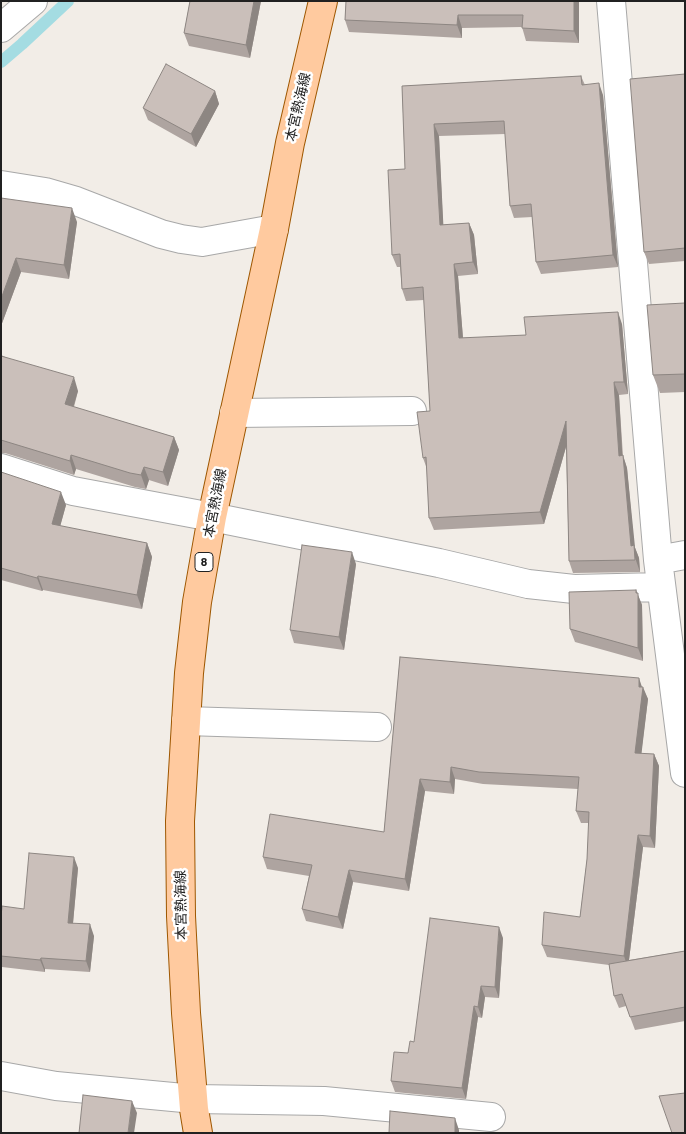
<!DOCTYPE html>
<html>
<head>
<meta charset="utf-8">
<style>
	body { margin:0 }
	#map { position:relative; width:686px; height:1134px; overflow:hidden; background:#f2ede7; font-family:Barlow,sans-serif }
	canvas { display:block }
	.frame { position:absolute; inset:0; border:2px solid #212121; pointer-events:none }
</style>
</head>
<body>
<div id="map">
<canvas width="686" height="1134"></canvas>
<div class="frame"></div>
</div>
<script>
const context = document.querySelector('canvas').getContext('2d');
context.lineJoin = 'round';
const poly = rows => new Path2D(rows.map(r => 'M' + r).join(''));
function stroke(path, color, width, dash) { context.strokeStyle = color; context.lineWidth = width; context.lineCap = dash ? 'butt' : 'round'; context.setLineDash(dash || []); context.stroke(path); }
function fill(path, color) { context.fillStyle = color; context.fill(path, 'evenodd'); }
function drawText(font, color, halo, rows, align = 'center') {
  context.font = font + ' Barlow,"Noto Sans JP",sans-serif'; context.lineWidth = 5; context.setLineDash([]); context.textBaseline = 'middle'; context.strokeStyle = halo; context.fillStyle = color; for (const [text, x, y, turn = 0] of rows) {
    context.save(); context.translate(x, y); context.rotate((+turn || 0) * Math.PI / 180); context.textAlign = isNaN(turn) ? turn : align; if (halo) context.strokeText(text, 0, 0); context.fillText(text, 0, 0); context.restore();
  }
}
const stream = poly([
	[1,62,22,44,68,1]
]);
const street = poly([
	[611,1,658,560,685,773],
	[1,28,33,1],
	[1,185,45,192,76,201,161,234,181,239,202,242,274,229],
	[234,413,412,411],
	[1,468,73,491,212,517,439,563,528,584,574,589,661,587],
	[658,560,685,555],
	[186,721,377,727],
	[1,1076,56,1086,194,1099,324,1101,491,1117]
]);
const primary = poly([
	[198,1133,194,1109,186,1013,181,916,180,821,189,673,197,602,212,517,274,229,290,143,323,1]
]);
const wall = poly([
	[190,1,261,1,250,58,189,46,184,33],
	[346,1,579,1,579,43,526,41,522,27,462,28,462,38,349,32,345,20],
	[685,74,685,261,649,264,644,252],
	[581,76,585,85,603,95,618,267,541,274,536,262,532,217,514,218,510,206,505,134,439,136,443,225,469,223,474,235,478,274,458,276,463,338,526,335,622,324,628,394,619,395,623,456,627,468,634,545,639,558,640,572,573,573,569,561,566,447,544,524,434,530,429,518,427,469,423,458,430,411,424,300,406,301,402,289,400,267,397,267,392,255,405,169,402,86],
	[215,91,219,104,196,147,148,120,143,108],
	[1,198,77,222,69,279,21,272,1,326],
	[685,303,685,392,660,393,653,375],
	[1,355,78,391,74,407,174,437,179,450,168,486,149,480,146,489,135,487,76,469,74,475,5,453,1,453],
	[1,472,66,505,60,526,147,543,152,557,142,609,43,590,42,591,1,580],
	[356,564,344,650,294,643,290,630],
	[636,590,642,605,643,661,575,642,570,629],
	[400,657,642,687,648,699,641,754,654,754,659,766,655,848,643,847,629,960,685,951,685,1021,635,1030,626,1006,619,1008,614,996,609,965,547,957,542,945,580,917,587,859,589,823,581,823,576,811,578,789,483,784,455,779,454,794,425,791,409,891,353,882,343,929,306,921,302,909,309,876,267,869,263,857,384,832],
	[78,868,73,923,94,936,90,972,45,969,45,972,2,967,1,917,24,909],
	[503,938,499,998,485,997,482,1018,478,1017,466,1099,395,1092,391,1081,414,1042]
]);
const shadedWall = poly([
	[254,1,261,1,250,58,246,45],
	[574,1,579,1,579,43,574,31],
	[458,15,462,28,462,38,457,25],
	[599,83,603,95,618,267,613,255],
	[215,91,219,104,196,147,191,134],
	[434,124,439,136,444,238,440,225],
	[72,208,77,222,69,279,64,265],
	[469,223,474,235,478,274,473,262],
	[16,258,21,272,1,326,1,299],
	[454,264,458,276,464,351,459,338],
	[618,312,622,324,628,394,624,382],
	[74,377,78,391,70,418,65,404],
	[614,382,619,395,623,468,619,456],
	[566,421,570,433,544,524,540,512],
	[174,437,179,450,168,486,163,472],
	[71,455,76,469,74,475,70,461],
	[623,455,627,468,635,547,634,545,639,558,640,572,631,546],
	[144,467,149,480,146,489,141,475],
	[61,492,66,505,57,538,52,524],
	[147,543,152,557,142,609,137,595],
	[352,552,356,564,344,650,339,637],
	[38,576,43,590,42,591,37,578],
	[636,590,642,605,643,661,638,648],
	[639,678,643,690,643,687,648,699,640,766,635,753],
	[654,754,659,766,655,848,650,836],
	[451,767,455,779,454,794,450,782],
	[420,779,425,791,409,891,405,879],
	[638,835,643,847,628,968,624,956],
	[74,857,78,868,72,934,68,923],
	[349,870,353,882,343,929,338,917],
	[90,924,94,936,90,972,86,961],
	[499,927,503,938,499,998,495,987],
	[41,958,45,969,45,972,40,960],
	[481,986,485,997,482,1018,478,1007],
	[474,1006,478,1017,466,1099,462,1088],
	[132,1101,137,1113,134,1133,128,1133],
	[455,1118,459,1130,459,1133,455,1133]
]);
const building = poly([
	[190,1,254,1,246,45,184,33,190,1],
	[346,1,574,1,574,31,522,28,523,15,458,15,457,25,345,20,346,1],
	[166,64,215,91,191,134,143,108,166,64],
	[685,74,685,248,644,252,630,79,685,74],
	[581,76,582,85,599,83,613,255,536,262,531,204,510,206,504,121,434,124,440,225,469,223,473,262,454,264,459,338,526,335,524,317,618,312,624,382,614,382,619,456,623,455,631,546,634,545,635,560,569,561,566,421,540,512,429,518,426,457,423,458,417,412,430,411,423,287,402,289,400,254,392,255,388,170,405,169,402,86,581,76],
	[1,198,72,208,64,265,16,258,1,299,1,198],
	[685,303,685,374,653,375,647,305,685,303],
	[1,356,74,377,65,404,174,437,163,472,144,467,141,475,130,473,71,455,70,461,1,440,1,356],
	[1,472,61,492,52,524,147,543,137,595,38,576,37,578,1,568,1,472],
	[302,545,352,552,339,637,290,630,302,545],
	[636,590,636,593,638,593,638,648,570,629,569,592,636,590],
	[400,657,639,678,639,687,643,687,635,753,654,754,650,836,638,835,624,956,542,945,544,912,580,917,587,859,589,812,576,811,579,777,479,772,451,767,450,782,420,779,405,879,349,870,338,917,302,909,312,865,263,857,270,814,384,832,400,657],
	[29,853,74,857,68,923,90,924,86,961,41,958,40,960,1,956,1,917,2,906,24,909,29,853],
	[430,918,499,927,495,987,481,986,478,1007,474,1006,462,1088,391,1081,394,1052,408,1053,410,1041,414,1042,430,918],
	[685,951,685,1007,630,1017,622,994,614,996,609,964,685,951],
	[685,1093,685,1133,672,1133,659,1096,685,1093],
	[83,1095,132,1101,128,1133,79,1133,83,1095],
	[390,1111,455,1118,455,1133,389,1133,390,1111]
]);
const shields = [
	[204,562,18]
];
const shieldNames = [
	["8",204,562]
];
const streetNames = [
	["本宮熱海線",298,107,-77],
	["本宮熱海線",215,503,-79],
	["本宮熱海線",181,905,-91]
];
stroke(stream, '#a4dce2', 12);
stroke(street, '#a8a8a8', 30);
stroke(primary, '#9e5700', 30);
stroke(street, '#fff', 28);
stroke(primary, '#ffca9f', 28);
fill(wall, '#aea4a0');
fill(shadedWall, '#8d8682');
fill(building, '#cabfba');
stroke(building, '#8d8682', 1);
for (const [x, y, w] of shields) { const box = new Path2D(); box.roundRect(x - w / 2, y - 9.5, w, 19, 4); context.fillStyle = '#fff'; context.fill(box); stroke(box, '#212121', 1); }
drawText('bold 12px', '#212121', null, shieldNames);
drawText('14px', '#212121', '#fff', streetNames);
</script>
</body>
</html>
